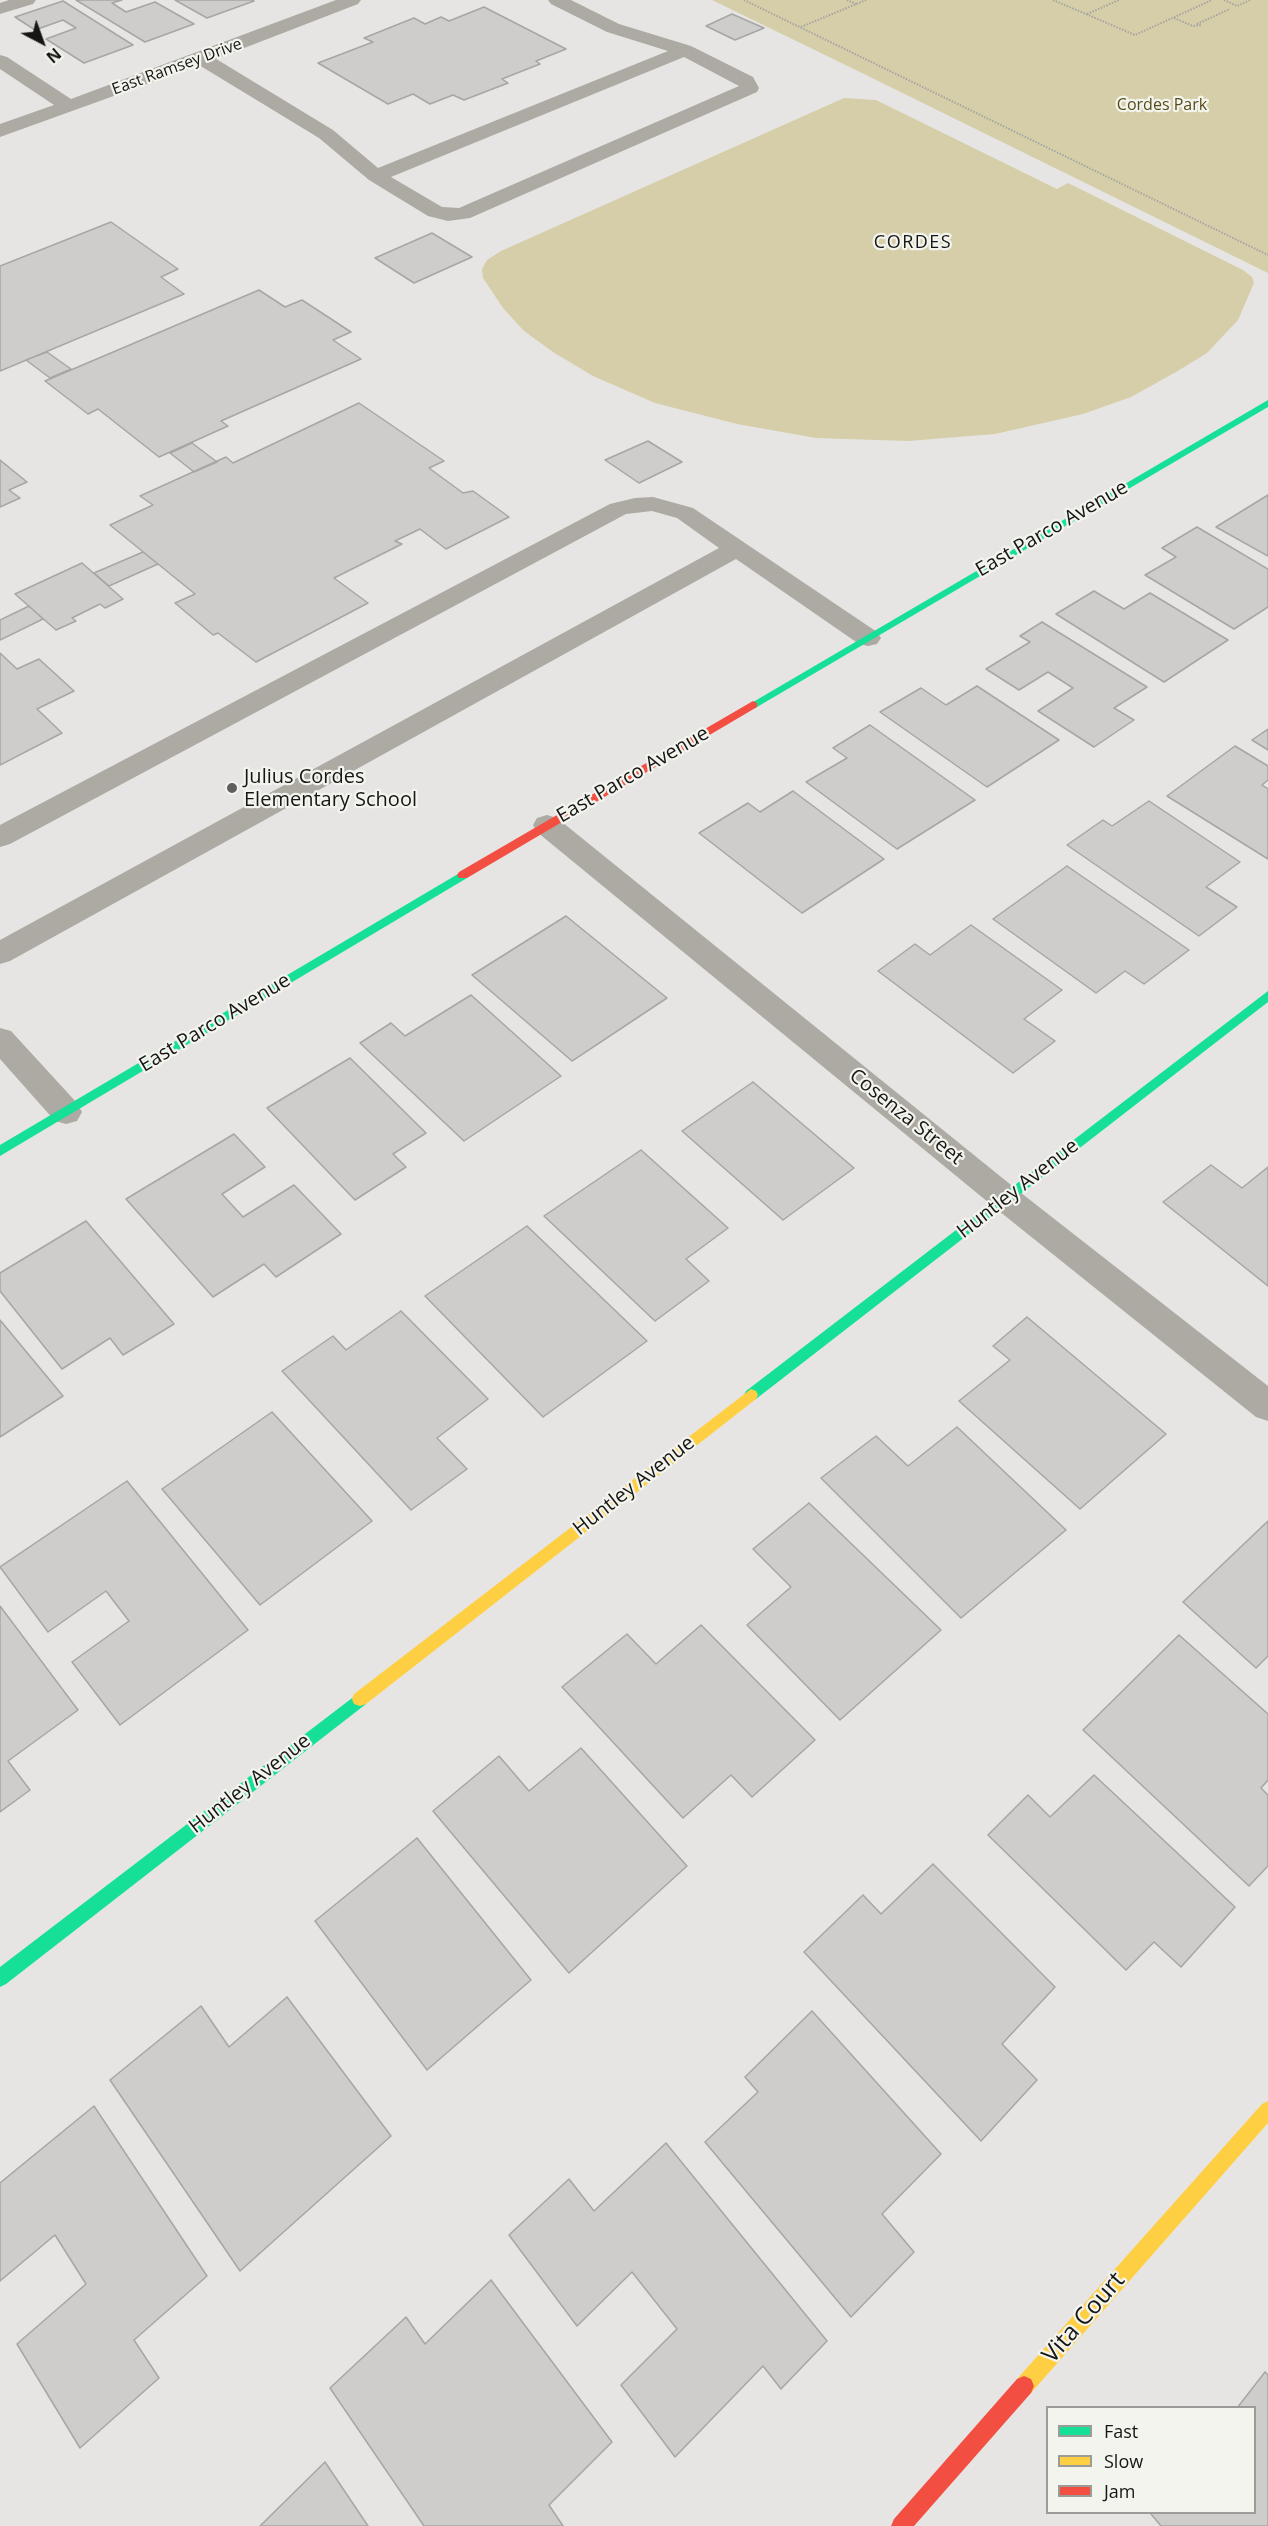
<!DOCTYPE html>
<html>
<head>
<meta charset="utf-8">
<style>
	body { margin:0 }
	#map { position:relative; width:1268px; height:2526px; overflow:hidden; background:#e6e5e3; font-family:"Open Sans",sans-serif }
	canvas { display:block }
	.legend { position:absolute; left:1046px; top:2406px; width:210px; height:108px; box-sizing:border-box; background:#f4f4ef; border:2px solid #9b9b97; margin:0; padding:8px 10px; list-style:none; font-size:18px; color:#161614 }
	.legend li { display:flex; align-items:center; gap:12px; height:30px }
	.legend b { width:30px; border:2px solid #9b9b97 }
	.north { position:absolute; left:12px; top:12px; width:60px; height:60px; -webkit-text-stroke:4px #f4f4ef; paint-order:stroke; rotate:139deg; font-size:16px; font-weight:700; line-height:24px; text-align:center; color:#161614 }
	.north::after { content:''; display:block; margin:auto; width:21px; height:27px; background:#161614; clip-path:polygon(50% 0,100% 100%,50% 72%,0 100%) }
</style>
</head>
<body>
<div id="map">
<canvas width="1268" height="2526"></canvas>
<ul class="legend">
<li><b style="height:8px;background:#16e098"></b>Fast</li>
<li><b style="height:8px;background:#ffcf43"></b>Slow</li>
<li><b style="height:8px;background:#f24e42"></b>Jam</li>
</ul>
<div class="north">N</div>
</div>
<script>
const context = document.querySelector('canvas').getContext('2d');
context.lineJoin = 'round';
function fill(path, color) { context.fillStyle = color; context.fill(path, 'evenodd'); }
const poly = rows => new Path2D(rows.map(r => 'M' + r).join(''));
function stroke(path, color, width, dash) { context.strokeStyle = color; context.lineWidth = width; context.lineCap = dash ? 'butt' : 'round'; context.setLineDash(dash || []); context.stroke(path); }
function drawText(font, color, halo, rows, align = 'center') {
  context.font = font + ' "Open Sans",sans-serif'; context.lineWidth = 4.5; context.setLineDash([]); context.textBaseline = 'middle'; context.strokeStyle = halo; context.fillStyle = color; for (const [text, x, y, turn = 0] of rows) {
    context.save(); context.translate(x, y); context.rotate((+turn || 0) * Math.PI / 180); context.textAlign = isNaN(turn) ? turn : align; if (halo) context.strokeText(text, 0, 0); context.fillText(text, 0, 0); context.restore();
  }
}
const green = poly([
	[712,0,1268,0,1268,273,864,74],
	[844,98,876,100,1057,189,1068,183,1243,270,1252,277,1254,283,1238,320,1207,353,1176,372,1131,397,1083,414,995,434,908,441,816,438,737,424,655,403,593,376,553,352,524,331,503,308,483,278,482,269,487,260,501,251]
]);
const building = poly([
	[76,0,122,0,112,3,126,12,155,2,194,24,145,42,76,0],
	[175,0,252,0,254,1,207,18,175,0],
	[63,1,133,45,84,63,46,39,76,28,63,20,35,30,15,17,63,1],
	[484,7,566,49,536,61,540,64,502,79,508,83,464,100,453,95,430,104,413,94,388,104,318,63,373,42,364,38,414,18,425,24,441,17,449,21,484,7],
	[732,14,764,28,735,40,706,26,732,14],
	[111,222,178,269,161,277,184,294,0,371,0,266,111,222],
	[432,233,472,257,414,283,375,258,432,233],
	[259,290,285,307,302,300,351,332,333,340,361,359,221,421,228,426,159,457,98,409,88,414,45,381,259,290],
	[47,352,71,369,50,378,26,360,47,352],
	[359,403,444,461,429,468,463,493,473,491,509,517,446,549,420,529,395,541,402,544,334,578,368,603,256,662,218,633,213,635,175,603,195,594,110,525,153,505,140,496,226,457,233,463,359,403],
	[648,441,682,462,639,483,605,460,648,441],
	[192,443,217,462,194,472,170,453,192,443],
	[0,460,27,482,9,490,20,498,0,507,0,460],
	[1268,495,1268,556,1216,527,1268,495],
	[1197,527,1268,569,1268,607,1234,629,1145,575,1176,557,1162,548,1197,527],
	[143,552,158,564,109,586,94,573,143,552],
	[82,563,123,599,105,608,100,604,72,618,76,621,56,630,15,594,82,563],
	[1094,591,1124,609,1150,593,1228,640,1164,682,1056,614,1094,591],
	[29,606,43,619,0,640,0,620,29,606],
	[1042,622,1147,687,1114,708,1134,720,1094,747,1038,711,1073,688,1048,672,1019,690,986,669,1030,642,1020,636,1042,622],
	[0,653,17,669,39,659,74,691,37,709,62,733,0,765,0,653],
	[977,686,1059,740,987,787,880,712,921,688,946,705,977,686],
	[870,725,975,800,897,849,806,782,847,758,833,748,870,725],
	[1268,729,1268,750,1252,740,1268,729],
	[1235,746,1268,766,1268,780,1262,785,1268,789,1268,859,1167,796,1235,746],
	[793,791,884,859,802,913,699,833,748,803,760,812,793,791],
	[1149,801,1240,862,1206,887,1237,907,1199,936,1067,845,1103,820,1112,826,1149,801],
	[1067,866,1189,950,1144,984,1125,971,1096,993,993,919,1067,866],
	[566,916,667,998,572,1061,472,975,566,916],
	[971,925,1062,990,1024,1019,1055,1041,1013,1073,878,971,915,944,930,955,971,925],
	[471,995,561,1076,464,1141,360,1043,391,1023,405,1036,471,995],
	[350,1058,426,1133,393,1154,406,1167,355,1200,267,1108,350,1058],
	[753,1082,854,1168,783,1220,682,1131,753,1082],
	[234,1134,265,1167,222,1194,243,1217,294,1185,341,1234,276,1277,264,1264,213,1297,126,1199,234,1134],
	[641,1150,728,1228,686,1259,709,1281,655,1321,544,1216,641,1150],
	[1211,1165,1242,1188,1268,1167,1268,1286,1163,1202,1211,1165],
	[86,1221,174,1324,123,1355,110,1338,62,1369,0,1291,0,1273,86,1221],
	[527,1226,647,1341,543,1417,425,1296,527,1226],
	[401,1311,488,1399,437,1438,467,1469,411,1510,282,1371,333,1336,346,1350,401,1311],
	[1027,1317,1166,1434,1080,1509,959,1401,1010,1360,993,1346,1027,1317],
	[0,1320,63,1396,0,1437,0,1320],
	[272,1412,372,1521,260,1605,162,1489,272,1412],
	[957,1427,1066,1530,961,1618,821,1478,876,1436,908,1466,957,1427],
	[127,1481,248,1630,120,1725,72,1662,129,1621,106,1591,48,1632,0,1567,127,1481],
	[809,1503,941,1630,840,1720,747,1625,791,1587,753,1549,809,1503],
	[1268,1521,1268,1656,1256,1668,1183,1602,1268,1521],
	[0,1606,78,1710,8,1761,30,1790,0,1812,0,1606],
	[701,1625,815,1740,752,1797,731,1775,683,1818,562,1687,627,1634,656,1664,701,1625],
	[1179,1635,1268,1714,1268,1780,1261,1788,1268,1795,1268,1866,1249,1886,1083,1730,1179,1635],
	[581,1748,687,1866,569,1973,433,1811,499,1756,529,1791,581,1748],
	[1094,1775,1235,1907,1181,1967,1154,1942,1126,1970,988,1835,1028,1795,1050,1817,1094,1775],
	[417,1838,531,1980,427,2070,315,1921,417,1838],
	[933,1864,1055,1987,1002,2044,1037,2080,981,2141,804,1952,863,1895,881,1914,933,1864],
	[287,1997,391,2136,240,2271,110,2080,201,2006,229,2047,287,1997],
	[812,2011,941,2154,882,2214,914,2252,851,2317,705,2142,758,2092,745,2077,812,2011],
	[94,2106,207,2276,134,2340,159,2378,80,2448,17,2344,86,2284,55,2235,0,2281,0,2183,94,2106],
	[666,2143,827,2341,781,2389,763,2366,675,2457,621,2385,677,2329,632,2272,577,2326,509,2235,569,2179,594,2211,666,2143],
	[491,2280,612,2442,549,2505,563,2526,424,2526,330,2388,406,2317,425,2344,491,2280],
	[1265,2372,1268,2375,1268,2526,1161,2526,1151,2514,1153,2512,1254,2512,1254,2408,1237,2408,1265,2372],
	[325,2462,368,2526,260,2526,325,2462]
]);
const path = poly([
	[744,0,1268,255],
	[847,0,856,4],
	[1053,0,1135,35,1212,0],
	[1224,0,1237,6,1250,0],
	[1087,14,1119,0],
	[1174,18,1193,26,1201,25],
	[1197,24,1230,9],
	[801,27,866,0]
]);
const lane = poly([
	[9,0,36,0,33,4,0,14,0,3,9,0],
	[548,0,571,0,619,24,691,46,753,77,759,88,757,92,470,218,448,221,428,216,369,180,319,138,194,62,192,58,194,54,208,54,333,130,378,168,668,51,607,32,551,4,548,0],
	[684,57,739,86,459,208,442,207,391,177,684,57],
	[653,497,693,508,877,632,881,638,877,644,868,646,859,644,736,559,10,961,0,964,0,940,719,548,677,518,652,511,626,514,10,844,0,847,0,825,610,504,635,498,653,497],
	[0,1028,11,1031,77,1103,82,1112,77,1121,66,1124,55,1121,0,1059,0,1028]
]);
const street = poly([
	[336,0,361,0,358,4,208,62,0,137,0,124,54,105,0,69,0,55,7,57,71,99,336,0],
	[547,815,557,818,1016,1189,1268,1386,1268,1421,1256,1417,994,1207,537,832,533,825,537,818,547,815]
]);
const fast = poly([
	[1268,400,1268,407,757,707,753,709,748,705,1268,400],
	[463,871,469,875,467,878,0,1156,0,1145,463,871],
	[1268,991,1268,1002,756,1399,751,1401,746,1399,744,1395,746,1391,1268,991],
	[360,1692,366,1694,368,1699,366,1704,6,1984,0,1987,0,1967,360,1692]
]);
const slow = poly([
	[751,1389,756,1391,758,1395,756,1399,366,1704,360,1706,354,1704,352,1699,354,1694,751,1389],
	[1268,2101,1268,2123,1031,2393,1024,2396,1017,2393,1014,2386,1017,2379,1262,2104,1268,2101]
]);
const jam = poly([
	[753,701,757,703,757,707,467,878,459,878,457,875,459,872,753,701],
	[1024,2376,1031,2379,1034,2386,1031,2393,914,2526,891,2526,894,2519,1017,2379,1024,2376]
]);
const markers = [
	[232,788,6,"#5f5e5c"]
];
const farStreetnames = [
	["East Ramsey Drive",177,67,-20]
];
const farParknames = [
	["Cordes Park",1162,105]
];
const farNeighbourhoodnames = [
	["CORDES",913,243]
];
const streetNames = [
	["East Parco Avenue",1052,529,-30],
	["East Parco Avenue",633,775,-30],
	["East Parco Avenue",215,1023,-31],
	["Cosenza Street",906,1117,39],
	["Huntley Avenue",1018,1189,-38],
	["Huntley Avenue",634,1486,-38],
	["Huntley Avenue",250,1784,-38]
];
const poiNames = [
	["Julius Cordes",244,777],
	["Elementary School",244,800]
];
const nearStreetnames = [
	["Vita Court",1084,2318,-49]
];
fill(green, '#d5cea9');
fill(building, '#cecdcc');
stroke(building, '#a6a6a4', 1.5);
stroke(path, '#a6a5a0', 2, [1.5, 1.5]);
fill(lane, '#acaaa2');
fill(street, '#acaaa2');
fill(fast, '#16e098');
fill(slow, '#ffcf43');
fill(jam, '#f24e42');
for (const [x, y, r, color] of markers) { const dot = new Path2D(); dot.arc(x, y, r, 0, 2 * Math.PI); context.fillStyle = color; context.fill(dot); stroke(dot, '#f4f4ef', 2); }
drawText('16px', '#161614', '#f4f4ef', farStreetnames);
drawText('16px', '#564c1a', '#f4f4ef', farParknames);
context.letterSpacing = '1.5px';
drawText('18px', '#161614', '#f4f4ef', farNeighbourhoodnames);
context.letterSpacing = '0px';
drawText('20px', '#161614', '#f4f4ef', streetNames);
drawText('20px', '#161614', '#f4f4ef', poiNames, 'left');
drawText('24px', '#161614', '#f4f4ef', nearStreetnames);
</script>
</body>
</html>
